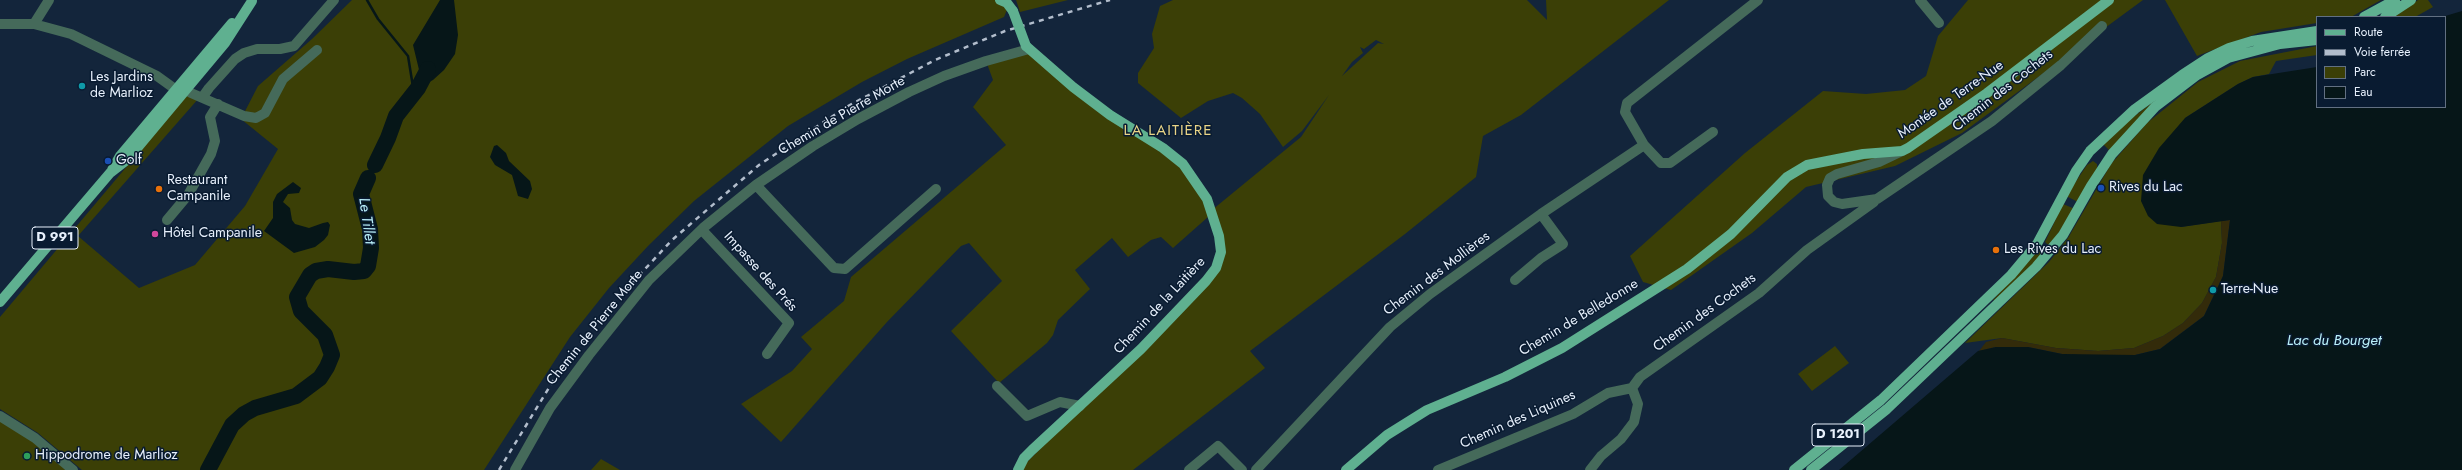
<!DOCTYPE html>
<html>
<head>
<meta charset="utf-8">
<style>
	body { margin:0 }
	#map { position:relative; width:2462px; height:470px; overflow:hidden; background:#13253b; font-family:Jost,sans-serif }
	canvas { display:block }
	.legend { position:absolute; left:2316px; top:16px; width:130px; height:92px; box-sizing:border-box; background:#091b31; border:1px solid #627082; margin:0; padding:5px 7px; list-style:none; font-size:12px; color:#e7f0fc }
	.legend li { display:flex; align-items:center; gap:8px; height:20px }
	.legend b { width:20px; border:1px solid #627082 }
</style>
</head>
<body>
<div id="map">
<canvas width="2462" height="470"></canvas>
<ul class="legend">
<li><b style="height:5px;background:#5fb090"></b>Route</li>
<li><b style="height:5px;background:#b2bdcc"></b>Voie ferrée</li>
<li><b style="height:11px;background:#3b3f06"></b>Parc</li>
<li><b style="height:11px;background:#061618"></b>Eau</li>
</ul>
</div>
<script>
const context = document.querySelector('canvas').getContext('2d');
context.lineJoin = 'round';
function fill(path, color) { context.fillStyle = color; context.fill(path, 'evenodd'); }
const poly = rows => new Path2D(rows.map(r => 'M' + r).join(''));
function stroke(path, color, width, dash) { context.strokeStyle = color; context.lineWidth = width; context.lineCap = dash ? 'butt' : 'round'; context.setLineDash(dash || []); context.stroke(path); }
function drawText(font, color, halo, rows, align = 'center') {
  context.font = font + ' Jost,sans-serif'; context.lineWidth = 3; context.setLineDash([]); context.textBaseline = 'middle'; context.strokeStyle = halo; context.fillStyle = color; for (const [text, x, y, turn = 0] of rows) {
    context.save(); context.translate(x, y); context.rotate((+turn || 0) * Math.PI / 180); context.textAlign = isNaN(turn) ? turn : align; if (halo) context.strokeText(text, 0, 0); context.fillText(text, 0, 0); context.restore();
  }
}
const green = poly([
	[352,0,1011,0,1004,17,907,59,862,82,788,126,694,201,648,246,609,288,570,337,484,470,82,470,38,433,0,409,0,317,187,95,199,98,78,236,139,288,195,265,245,206,278,149,241,119,258,86,312,39],
	[1016,0,1068,0,1020,12],
	[1173,0,1527,0,1547,20,1546,0,1669,0,1521,115,1483,136,1476,177,1405,234,1250,351,1265,368,1133,470,1019,470,1220,270,1221,252,1208,217,1173,248,1161,237,1151,240,1128,257,1112,238,1075,270,1090,289,1058,320,1053,335,1047,343,999,383,951,331,1002,281,969,243,961,246,887,322,781,442,741,404,792,371,812,349,801,337,844,301,851,277,1006,145,973,107,993,80,986,61,1029,49,1183,164,1212,210,1301,137,1329,95,1302,131,1283,147,1260,114,1242,98,1233,93,1208,101,1181,118,1138,83,1138,73,1154,48,1152,34,1160,6],
	[1376,40,1384,44,1378,43,1342,76,1352,62,1363,53,1360,47,1364,49],
	[1968,0,2143,0,1962,133,1895,166,1806,187,1752,233,1671,290,1643,282,1630,256,1745,153,1823,91,1866,94,1905,90,1926,76,1938,36],
	[2165,0,2381,0,2351,17,2317,17,2317,23,2261,32,2197,56],
	[2418,0,2428,0,2433,7,2415,17,2394,17],
	[2317,46,2317,55,2276,61,2269,74,2253,77,2238,84,2185,118,2181,227,2221,221,2222,243,2216,277,2202,303,2183,323,2163,336,2134,348,2098,351,2056,348,2002,338,1965,343,2049,262,2068,238,2111,164,2147,123,2198,82,2240,61],
	[2165,93,2110,151,2103,144,2128,121],
	[2093,161,2097,164,2097,169,2078,202,2066,196,2087,165],
	[2063,204,2075,209,2050,245,2047,244,2045,242],
	[2038,251,2043,254,1995,301,1993,300],
	[1835,346,1849,363,1812,391,1798,374],
	[0,419,19,429,70,470,0,470],
	[601,459,620,470,591,470]
]);
const sand = poly([
	[2230,220,2223,276,2204,316,2160,349,2135,355,2109,357,2062,354,2028,347,1996,347,1979,351,1986,342,2002,338,2056,348,2098,351,2134,348,2163,336,2183,323,2202,303,2216,277,2222,243,2221,221]
]);
const water = poly([
	[440,0,454,0,458,35,455,54,444,70,433,80,418,88,421,78,413,45],
	[2462,11,2462,470,1839,470,1978,351,1996,347,2028,347,2062,354,2135,355,2160,349,2204,316,2223,276,2230,220,2181,227,2157,224,2148,216,2141,201,2143,175,2159,148,2185,118,2238,84,2253,77,2317,67,2317,107,2445,107,2445,17,2442,17],
	[497,145,506,153,509,161,530,181,532,189,528,199,518,196,512,175,495,165,490,157,494,146],
	[293,182,301,188,299,193,288,194,283,202,290,208,292,220,295,224,309,228,323,223,328,222,330,225,328,235,324,240,315,247,294,253,264,231,273,218,273,202,277,194]
]);
const stream = poly([
	[367,0,378,19,408,56,414,93]
]);
const river = poly([
	[375,165,388,138,396,116,418,88,428,69],
	[208,470,232,425,244,414,255,408,296,396,320,378,327,367,332,355,325,335,301,311,297,297,310,275,316,271,328,269,354,272,364,271,368,266,371,248,370,229,361,194,368,178]
]);
const minor = poly([
	[1920,0,1939,23],
	[0,24,34,24,71,34,157,76,175,89],
	[34,24,49,0],
	[184,83,183,87,191,93,244,116,256,118,265,113,283,79,317,50],
	[205,98,204,95,209,88,235,59,244,53,257,49,280,49,294,46,334,0],
	[1644,145,1661,163,1670,163,1713,132],
	[1902,151,1879,162,1837,174,1830,178,1827,185,1828,196,1834,202,1842,204,1877,199,1992,121,2061,65,2102,26],
	[756,185,834,268,845,269,936,189],
	[167,220,188,195,211,154,215,141,210,117,218,104],
	[702,230,789,323,767,354],
	[1515,280,1541,258,1563,244,1541,214],
	[997,386,1027,416,1060,402,1080,406],
	[1632,388,1640,377,1759,293,1807,250,1874,202],
	[0,416,35,438,73,470],
	[515,470,550,408,589,355,649,280,703,228,756,185,813,146,858,119,909,92,944,76,986,61,1029,49],
	[1189,470,1218,446,1242,470],
	[1256,470,1390,327,1430,294,1541,214,1644,145,1625,112,1627,103,1758,0],
	[1438,470,1573,414,1608,393,1632,388],
	[1590,470,1601,456,1621,439,1634,422,1638,404,1632,388]
]);
const major = poly([
	[1000,0,1007,3,1013,11],
	[2364,17,2395,0],
	[2385,17,2411,0],
	[112,170,120,156,232,23],
	[0,302,110,173,128,159,225,43,252,1],
	[1018,470,1024,458,1032,450,1141,349,1206,281,1216,268,1221,252,1219,236,1207,199,1183,164,1163,148,1110,115,1073,87,1026,46],
	[1346,470,1387,435,1427,410,1505,377,1562,348,1687,269,1731,234,1787,177,1807,165,1863,154,1902,151,1908,148,1987,93,2109,0],
	[1794,470,1881,400,2011,275,2037,244,2076,171,2090,151,2135,109,2182,75,2208,58,2229,48,2252,41,2317,31],
	[1811,470,1887,409,2036,267,2063,235,2091,186,2112,154,2155,107,2197,75,2228,58,2280,44,2317,40]
]);
const rail = poly([
	[499,470,553,381,606,311,672,240,759,165,848,106,935,60,1005,31,1110,0]
]);
const majorBridge = poly([
	[1013,11,1026,46]
]);
const markers = [
	[82,86,4,"#0f9aa8"],
	[108,161,4,"#1a4fb4"],
	[2101,188,4,"#1a4fb4"],
	[159,189,4,"#e8710a"],
	[155,234,4,"#d1479c"],
	[1996,250,4,"#e8710a"],
	[2213,290,4,"#0f9aa8"],
	[27,456,4,"#2e9e5b"]
];
const shields = [
	[55,238,46],
	[1838,435,52]
];
const shieldNames = [
	["D 991",55,238],
	["D 1201",1838,435]
];
const poiNames = [
	["Les Jardins",90,78],
	["de Marlioz",90,94],
	["Golf",116,161],
	["Restaurant",167,181],
	["Campanile",167,197],
	["Rives du Lac",2109,188],
	["Hôtel Campanile",163,234],
	["Les Rives du Lac",2004,250],
	["Terre-Nue",2221,290],
	["Hippodrome de Marlioz",35,456]
];
const streetNames = [
	["Chemin des Cochets",2003,91,-38],
	["Montée de Terre-Nue",1951,100,-35],
	["Chemin de Pierre Morte",842,116,-30],
	["Impasse des Prés",760,272,48],
	["Chemin des Mollières",1437,274,-37],
	["Chemin de la Laitière",1160,306,-47],
	["Chemin des Cochets",1705,313,-36],
	["Chemin de Belledonne",1579,318,-31],
	["Chemin de Pierre Morte",595,328,-51],
	["Chemin des Liquines",1518,420,-24]
];
const neighbourhoodNames = [
	["LA LAITIÈRE",1168,131]
];
const waterNames = [
	["Le Tillet",366,221,82],
	["Lac du Bourget",2334,341]
];
fill(green, '#3b3f06');
fill(sand, '#332b0a');
fill(water, '#061618');
stroke(stream, '#061618', 2.5);
stroke(river, '#061618', 16);
stroke(minor, '#456a5a', 10);
stroke(major, '#5fb090', 10);
stroke(rail, '#b2bdcc', 2.5, [5, 5]);
stroke(majorBridge, '#5fb090', 10);
for (const [x, y, r, color] of markers) { const dot = new Path2D(); dot.arc(x, y, r, 0, 2 * Math.PI); context.fillStyle = color; context.fill(dot); stroke(dot, '#091b31', 1.5); }
for (const [x, y, w] of shields) { const box = new Path2D(); box.roundRect(x - w / 2, y - 11, w, 22, 3); context.fillStyle = '#091b31'; context.fill(box); stroke(box, '#e7f0fc', 1); }
drawText('bold 13px', '#e7f0fc', null, shieldNames);
drawText('14px', '#e7f0fc', '#091b31', poiNames, 'left');
drawText('14px', '#e7f0fc', '#091b31', streetNames);
context.letterSpacing = '1px';
drawText('15px', '#e9d487', '#091b31', neighbourhoodNames);
context.letterSpacing = '0px';
drawText('italic 15px', '#b9eff8', '#091b31', waterNames);
</script>
</body>
</html>
